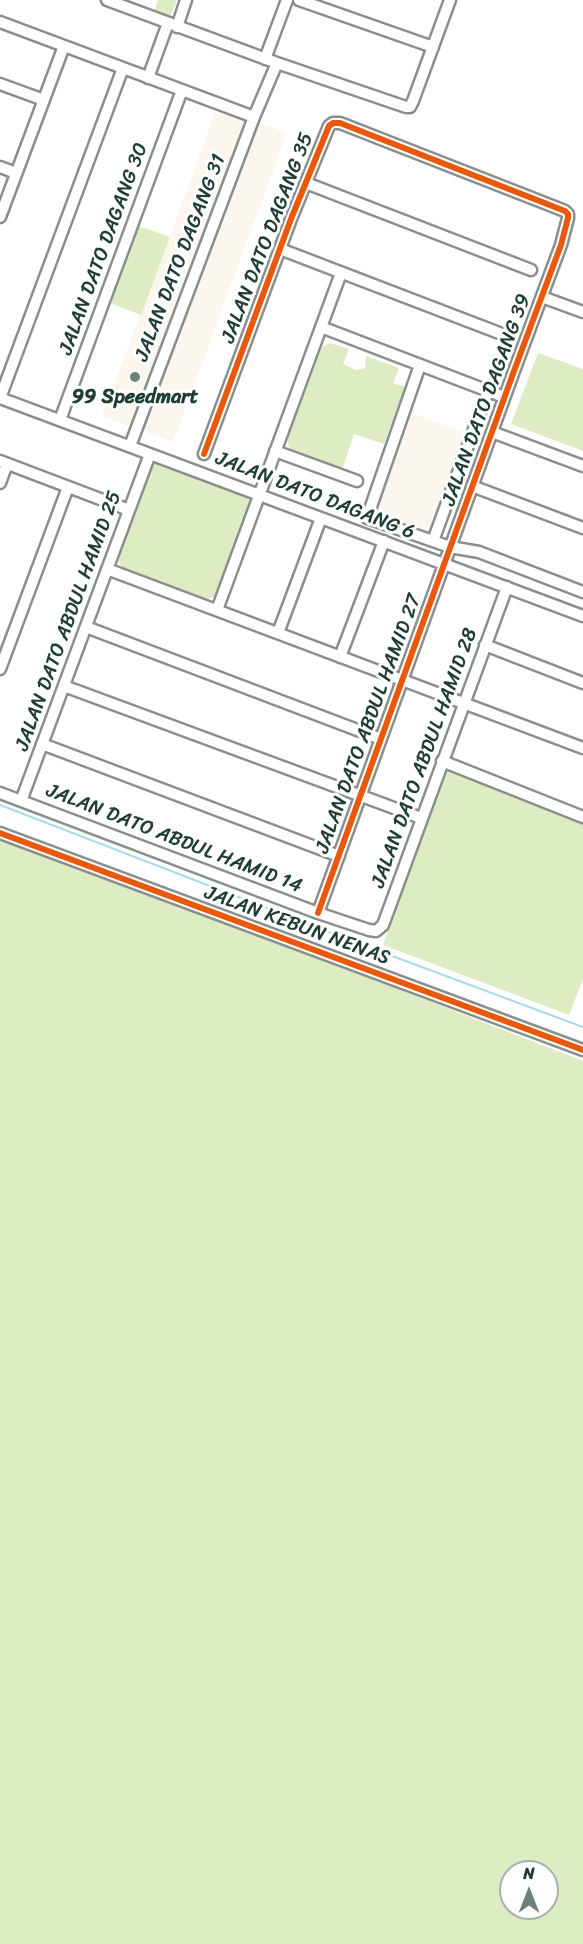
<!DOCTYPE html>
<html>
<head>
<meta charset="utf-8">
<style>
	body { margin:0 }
	#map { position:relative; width:583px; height:1944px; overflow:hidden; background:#fff; font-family:Sriracha,sans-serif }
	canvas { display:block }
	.north { position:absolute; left:499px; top:1860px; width:60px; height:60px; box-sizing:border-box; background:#fff; border:2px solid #a5b1ae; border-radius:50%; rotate:0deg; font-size:16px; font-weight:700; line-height:24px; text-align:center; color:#1f3d34 }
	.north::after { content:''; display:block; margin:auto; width:21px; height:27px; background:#6d817b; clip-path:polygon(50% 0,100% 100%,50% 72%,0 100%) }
</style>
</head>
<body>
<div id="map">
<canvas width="583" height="1944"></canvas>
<div class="north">N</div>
</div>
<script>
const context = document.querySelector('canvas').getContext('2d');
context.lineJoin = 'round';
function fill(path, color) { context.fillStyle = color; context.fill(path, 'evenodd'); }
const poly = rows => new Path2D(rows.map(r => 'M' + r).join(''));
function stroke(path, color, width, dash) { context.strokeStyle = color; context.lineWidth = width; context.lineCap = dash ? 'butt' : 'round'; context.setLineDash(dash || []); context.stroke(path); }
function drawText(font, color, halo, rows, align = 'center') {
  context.font = font + ' Sriracha,sans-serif'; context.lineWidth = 6; context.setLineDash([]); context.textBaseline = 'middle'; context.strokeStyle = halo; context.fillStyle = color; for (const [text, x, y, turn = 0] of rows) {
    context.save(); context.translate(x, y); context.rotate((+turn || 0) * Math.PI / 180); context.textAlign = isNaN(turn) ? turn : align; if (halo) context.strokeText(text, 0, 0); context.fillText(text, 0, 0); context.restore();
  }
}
const built = poly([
	[217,107,287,133,173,442,102,416,182,204],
	[406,411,470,434,432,538,370,516]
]);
const green = poly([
	[158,0,177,0,170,17,154,11],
	[139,226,170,237,141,315,110,303],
	[330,343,349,349,343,364,356,370,365,368,366,356,399,368,393,383,405,387,384,444,354,434,342,470,296,453,289,447,287,440,322,347],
	[538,353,583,369,583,451,511,424],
	[153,463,247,496,252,503,214,597,203,600,122,567,118,561],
	[446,769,583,824,583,979,569,1015,383,945],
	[0,834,583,1061,583,1944,0,1944],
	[511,1872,547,1872,547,1908,511,1908]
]);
const stream = poly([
	[0,805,360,944,583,1027]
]);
const minor = poly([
	[107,0,277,63,406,107,410,107,413,101,450,0],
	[299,0,433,47],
	[0,22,254,117],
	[177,27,186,0],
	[265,59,287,0],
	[123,68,0,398,583,616],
	[148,78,168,23],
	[0,84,44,100],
	[0,167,16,173],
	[306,183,531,270],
	[0,217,64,46],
	[280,249,507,336],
	[542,297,583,312],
	[321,327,504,397],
	[420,365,367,518,450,547,479,552,583,592],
	[60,420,182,90],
	[492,432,583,466],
	[130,446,254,117,277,63],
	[275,451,357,481],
	[204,454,291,219,329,126,333,123,340,123,565,211,568,214,568,218,561,245,514,371,318,913],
	[0,461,129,510],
	[0,483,7,464],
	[472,486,583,528],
	[433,541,488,391],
	[107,569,583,748],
	[217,610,341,273],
	[86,627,381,739],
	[278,633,321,518],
	[485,645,583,683],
	[340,657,384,541],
	[0,669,68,487],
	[64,686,421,818],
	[42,744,339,856],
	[442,761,583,817],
	[0,793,318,913,369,930,376,931,383,925,507,587],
	[21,801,150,454],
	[0,833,583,1050]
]);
const cycleway = poly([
	[204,454,291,219,329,126,333,123,340,123,565,211,568,214,568,218,561,245,514,371,318,913],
	[0,833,583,1050]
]);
const markers = [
	[135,377,6,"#6d817b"]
];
const streetNames = [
	["JALAN DATO DAGANG 35",268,238,-69],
	["JALAN DATO DAGANG 30",104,249,-70],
	["JALAN DATO DAGANG 31",181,258,-69],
	["JALAN DATO DAGANG 39",487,400,-70],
	["JALAN DATO DAGANG 6",315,496,21],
	["JALAN DATO ABDUL HAMID 25",69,621,-70],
	["JALAN DATO ABDUL HAMID 27",369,724,-70],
	["JALAN DATO ABDUL HAMID 28",425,758,-70],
	["JALAN DATO ABDUL HAMID 14",174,839,21],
	["JALAN KEBUN NENAS",297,926,20]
];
const poiNames = [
	["99 Speedmart",135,398]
];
fill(built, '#fbf6ee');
fill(green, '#deecc4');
stroke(stream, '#a5dce7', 2);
stroke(minor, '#898f8d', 15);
stroke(minor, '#fff', 10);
stroke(cycleway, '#e8590c', 6);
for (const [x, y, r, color] of markers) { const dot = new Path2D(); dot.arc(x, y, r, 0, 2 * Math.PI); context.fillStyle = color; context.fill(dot); stroke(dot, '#fff', 2); }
drawText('20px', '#1f3d34', '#fff', streetNames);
drawText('bold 20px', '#1f3d34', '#fff', poiNames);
</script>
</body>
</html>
